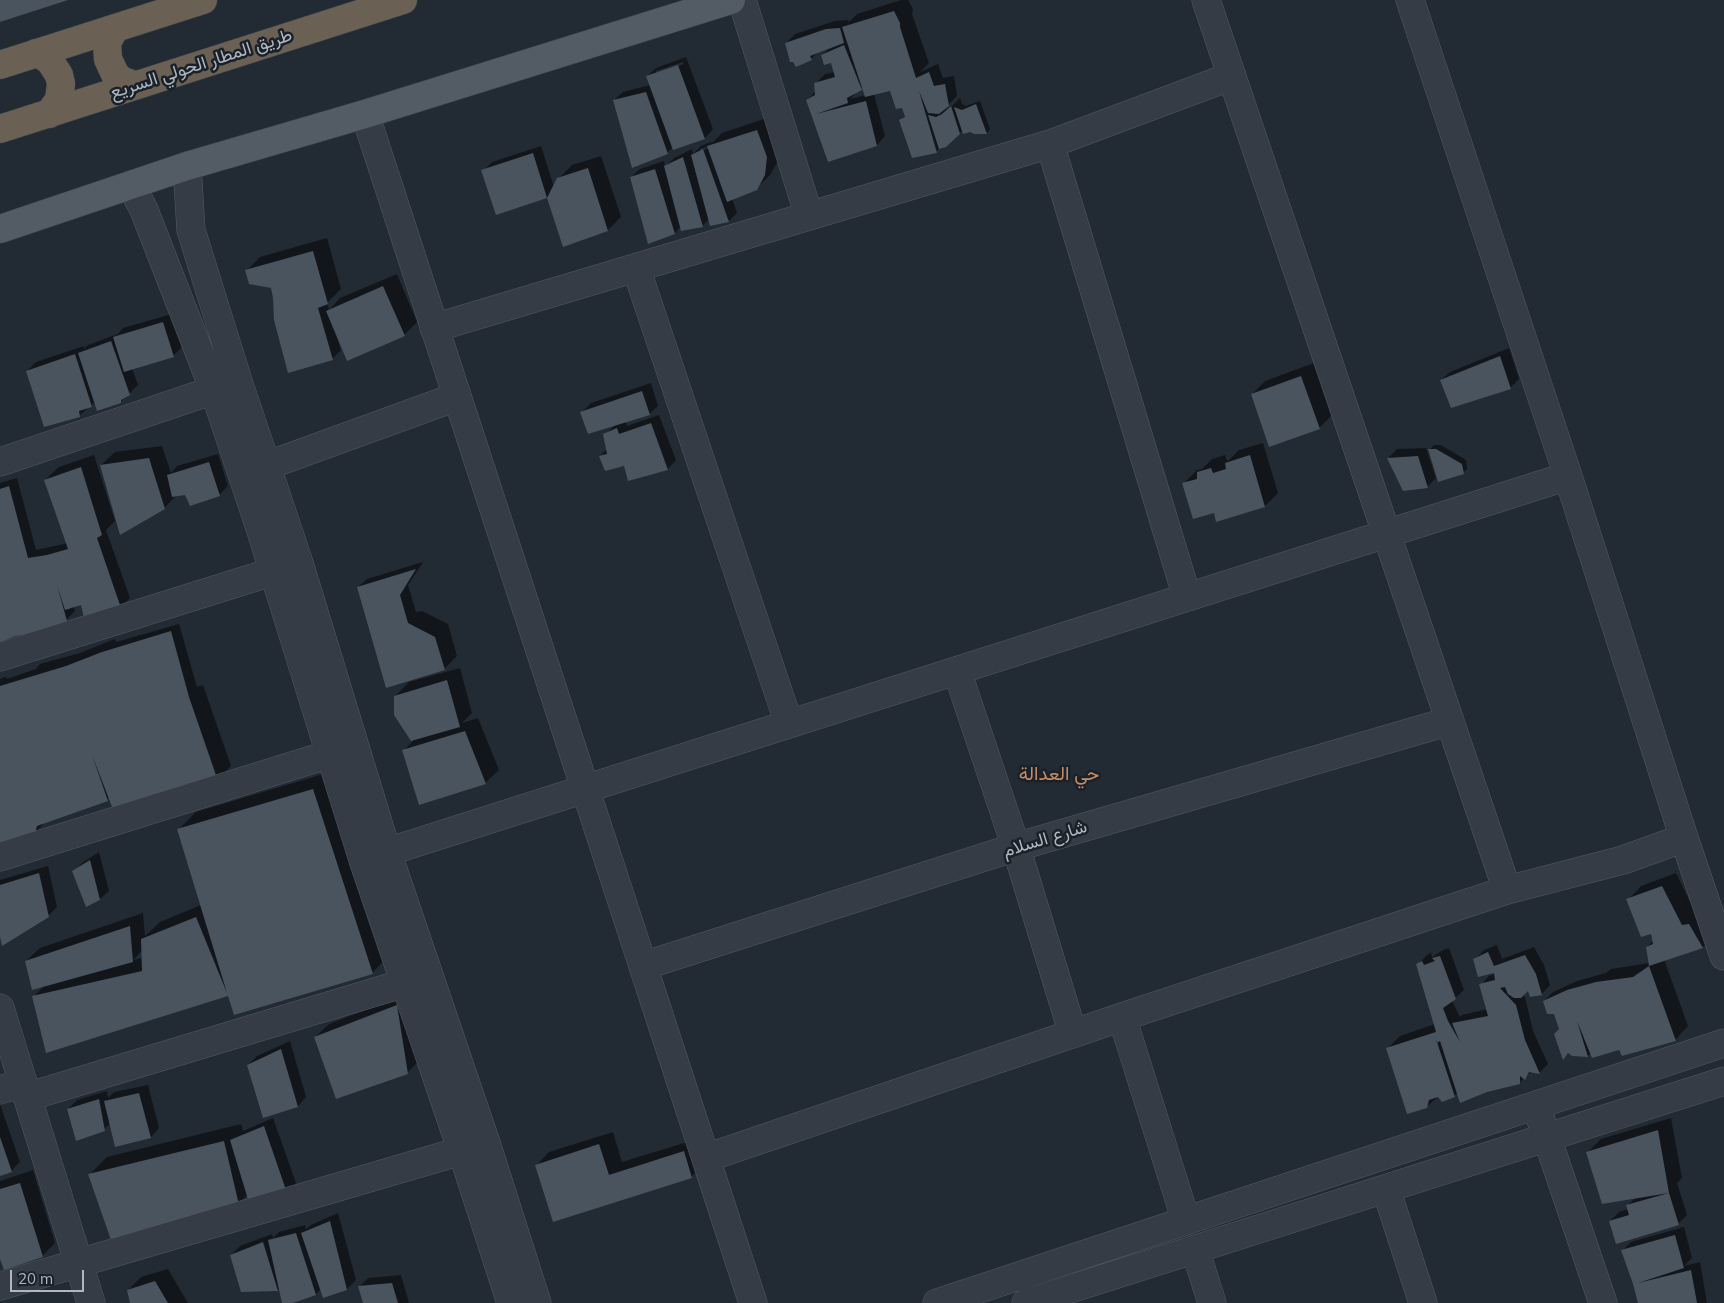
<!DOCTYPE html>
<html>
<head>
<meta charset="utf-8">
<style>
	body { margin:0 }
	#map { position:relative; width:1724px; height:1303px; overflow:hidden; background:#222a34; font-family:Mulish,sans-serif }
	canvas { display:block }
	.scale { position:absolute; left:10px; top:1270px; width:74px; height:22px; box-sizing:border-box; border:2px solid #afb7c1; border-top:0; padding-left:6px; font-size:15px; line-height:18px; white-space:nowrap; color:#afb7c1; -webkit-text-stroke:4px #1a2129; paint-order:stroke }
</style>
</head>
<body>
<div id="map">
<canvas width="1724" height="1303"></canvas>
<div class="scale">20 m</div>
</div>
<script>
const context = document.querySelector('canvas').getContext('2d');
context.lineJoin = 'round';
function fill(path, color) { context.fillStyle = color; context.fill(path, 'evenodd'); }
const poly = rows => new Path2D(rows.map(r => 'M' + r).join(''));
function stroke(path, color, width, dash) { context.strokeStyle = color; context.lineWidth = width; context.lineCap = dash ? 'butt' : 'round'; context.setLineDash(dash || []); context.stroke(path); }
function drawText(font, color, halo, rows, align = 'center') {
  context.font = font + ' Mulish,Vazirmatn,sans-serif'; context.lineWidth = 5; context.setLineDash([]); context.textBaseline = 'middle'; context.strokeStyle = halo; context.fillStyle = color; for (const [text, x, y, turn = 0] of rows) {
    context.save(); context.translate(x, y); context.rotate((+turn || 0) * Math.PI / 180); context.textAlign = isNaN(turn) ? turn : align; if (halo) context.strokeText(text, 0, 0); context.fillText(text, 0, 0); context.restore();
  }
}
const shadow = poly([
	[901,0,908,0,913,9,912,14,929,63,920,72,938,64,943,78,954,76,957,96,943,110,952,106,960,98,962,104,966,106,980,101,990,129,987,133,975,133,963,130,946,146,941,147,936,151,901,120,906,115,895,88,874,94,885,136,877,145,829,160,807,100,816,91,816,83,825,74,835,72,832,62,822,55,831,47,818,52,811,59,786,43,795,34,835,21,848,20,849,22,857,14],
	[863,87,866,95,850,99,856,93],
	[686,57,713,129,705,138,674,148,673,147,667,153,614,100,623,92,650,85,647,76,656,68],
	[683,62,684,64,656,74,656,71],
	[770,117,778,161,770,175,756,189,732,198,737,213,729,221,711,224,709,219,702,226,681,226,675,233,649,242,631,177,640,169,664,161,665,167,674,158,692,149,693,154,701,146,711,142,712,143,722,133],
	[708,146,709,148,700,152,700,149],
	[541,146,554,187,558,179,572,165,601,156,621,217,608,230,564,245,548,197,497,214,483,171,492,162],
	[327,238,341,289,327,303,329,310,340,298,397,274,417,322,404,335,339,340,338,340,341,350,332,359,274,298,272,287,246,271,260,257],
	[172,314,182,347,173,356,132,368,138,385,120,402,95,402,80,415,45,425,27,371,36,362,84,346,84,349,88,345,118,334,123,328],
	[1509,348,1519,379,1510,388,1441,380,1450,372],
	[1314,363,1332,415,1319,428,1252,394,1265,381],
	[651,383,658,406,649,414,626,421,627,426,659,415,676,460,668,469,629,480,625,465,600,456,607,449,605,435,615,425,582,412,591,403],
	[1263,443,1278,493,1265,506,1215,511,1183,484,1197,470,1202,469,1212,459,1225,455,1227,461,1229,460,1239,450],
	[1434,445,1441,445,1466,460,1467,469,1463,473,1430,449],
	[162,446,171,473,177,466,218,454,228,486,219,495,186,493,178,494,164,508,101,465,115,452],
	[1426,448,1436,478,1427,487,1404,490,1388,458,1397,449],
	[94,455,115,521,106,530,130,598,121,607,82,604,74,606,75,611,66,620,0,641,0,483,17,478,36,550,68,543,45,480,59,467],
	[423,562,408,585,416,612,422,611,448,624,457,656,444,669,358,587,367,579],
	[179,624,197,687,203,685,231,766,218,779,110,797,107,799,45,822,35,833,0,844,0,679,6,677,7,679,36,669,40,664,80,653,115,639,116,642],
	[460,668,472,713,462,723,478,718,499,770,485,783,404,750,413,741,395,715,395,696,409,682],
	[330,772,390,955,372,973,229,995,34,996,45,985,26,961,40,948,143,913,145,936,160,922,201,905,178,830,196,812],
	[142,951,143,958,133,960],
	[99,852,109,891,100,899,73,872,82,863],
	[48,866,57,907,48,916,0,931,0,880],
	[1676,873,1695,912,1716,934,1703,947,1664,959,1688,1026,1675,1040,1591,1053,1588,1056,1560,1030,1555,1013,1544,1001,1553,992,1577,981,1606,973,1611,969,1649,963,1647,947,1654,940,1652,933,1628,900,1641,886],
	[1497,945,1502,959,1534,947,1544,965,1550,985,1542,994,1531,995,1528,989,1523,995,1525,997,1533,1031,1548,1064,1539,1073,1532,1071,1519,1083,1458,1092,1454,1096,1439,1096,1426,1107,1387,1049,1400,1036,1435,1024,1418,964,1427,955,1431,953,1432,957,1443,950,1449,948,1464,990,1452,1001,1460,1017,1462,1015,1488,1009,1481,985,1489,976,1495,974,1495,971,1475,959,1484,950],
	[410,993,421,1059,407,1073,315,1037,329,1024],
	[290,1041,306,1097,298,1106,248,1065,257,1056],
	[148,1085,159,1128,151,1137,116,1146,111,1123,104,1129,68,1109,77,1100,107,1091,108,1098,114,1092],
	[0,1104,20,1162,11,1171,0,1175],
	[273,1118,296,1183,287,1192,248,1194,238,1204,90,1174,107,1157,241,1124,243,1131],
	[1671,1118,1682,1178,1677,1183,1687,1215,1678,1224,1610,1221,1619,1212,1628,1209,1627,1206,1636,1197,1588,1152,1601,1139],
	[613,1132,622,1162,697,1139,705,1164,691,1177,553,1221,536,1166,549,1152],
	[33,1170,55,1243,42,1256,0,1259,0,1181],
	[338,1213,356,1280,347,1289,321,1289,316,1294,293,1303,280,1303,283,1302,280,1288,278,1290,242,1291,231,1255,240,1246,272,1234,273,1238,279,1232,305,1225,306,1229,311,1225],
	[1684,1227,1692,1258,1684,1266,1700,1262,1707,1303,1639,1303,1623,1250,1631,1242],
	[168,1269,188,1303,131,1303,128,1290,141,1277],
	[401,1275,409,1303,364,1303,360,1286,368,1278]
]);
const building = poly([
	[0,0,68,0,0,22],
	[894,11,900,23,900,27,916,78,929,72,934,86,945,84,949,106,939,114,928,113,919,91,937,153,912,158,899,120,905,117,902,108,896,109,890,91,865,97,842,27],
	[840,28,844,43,810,56,812,60,796,67,793,62,790,62,785,43,826,29],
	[844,45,862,90,847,98,848,103,816,114,866,101,877,146,828,162,806,100,815,95,814,83,835,77,831,63,824,65,821,55],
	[678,65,705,139,673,150,646,76],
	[646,92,668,154,632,168,613,100],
	[976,104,987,134,974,134,970,132,963,134,954,107,962,110],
	[951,106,960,134,946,147,939,149,928,115,936,117,942,114],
	[757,130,767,157,765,175,757,190,727,202,707,146],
	[703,149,729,222,710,226,691,155],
	[533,153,547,198,496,215,481,170],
	[683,157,703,227,681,231,664,166],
	[588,168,608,231,563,247,547,198,557,178],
	[655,169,675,234,648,244,630,177],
	[313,251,328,304,318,308,333,360,288,373,274,320,273,298,271,288,249,284,245,270],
	[383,286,405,336,347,361,326,311],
	[163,322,174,357,124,372,113,337],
	[111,341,130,395,121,400,121,403,97,411,78,353],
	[75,354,92,407,79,411,80,417,44,427,26,371],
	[1500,356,1511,389,1451,408,1440,380],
	[1301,376,1320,429,1269,447,1251,394],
	[642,391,650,415,588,434,580,412],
	[651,423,668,470,628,481,624,466,605,471,599,456,607,454,603,434,617,428,619,434],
	[1428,449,1436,449,1462,464,1464,474,1438,482],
	[1250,455,1265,507,1216,522,1214,513,1193,519,1182,483,1197,479,1197,472,1211,468,1213,473,1226,469,1225,463],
	[1418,456,1428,488,1403,491,1387,458],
	[149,458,165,509,120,535,100,465],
	[209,462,220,496,190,506,185,495,172,497,167,475],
	[81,467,102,535,97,538,121,608,84,618,81,605,65,610,57,585,67,621,35,633,16,636,0,642,0,566,25,559,0,566,0,489,9,486,28,558,47,555,68,549,44,480],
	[416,569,400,595,408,623,435,637,445,670,386,688,357,587],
	[171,631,189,697,218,781,114,812,92,755,108,801,37,826,35,834,0,846,0,686,66,666,102,652],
	[447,680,460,727,411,741,394,715,394,696],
	[465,731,486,784,419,805,402,750],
	[313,789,373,974,234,1015,228,996,46,1053,32,996,142,971,141,939,196,917,227,993,177,829],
	[90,860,100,900,86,907,72,871],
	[39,873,49,917,2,946,0,937,0,885],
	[1662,886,1682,925,1689,924,1703,948,1649,966,1646,947,1653,944,1651,934,1641,937,1626,899],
	[130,926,133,962,32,990,25,961],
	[1488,952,1494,966,1525,955,1536,974,1542,995,1530,997,1528,991,1521,998,1514,998,1508,994,1505,987,1500,988,1516,1005,1525,1040,1540,1074,1529,1072,1525,1080,1520,1076,1520,1084,1487,1092,1460,1103,1440,1041,1437,1043,1435,1036,1455,1097,1442,1102,1438,1097,1429,1100,1427,1108,1407,1114,1386,1048,1436,1032,1416,964,1422,961,1424,965,1435,961,1432,958,1440,956,1456,999,1443,1008,1448,1021,1460,1042,1452,1023,1488,1016,1479,984,1495,980,1494,973,1478,977,1473,959],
	[1649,966,1676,1041,1622,1056,1619,1050,1592,1058,1577,1021,1588,1057,1572,1056,1568,1053,1563,1060,1554,1034,1559,1029,1554,1014,1547,1014,1543,1001,1567,990,1596,982,1633,977],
	[397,1005,408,1074,336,1099,314,1037],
	[281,1049,298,1107,263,1118,247,1065],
	[139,1093,151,1138,115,1147,104,1101],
	[99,1099,105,1131,76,1141,67,1109],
	[264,1126,287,1193,250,1206,230,1140],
	[1658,1130,1669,1193,1602,1204,1586,1152],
	[0,1137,12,1172,0,1176],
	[224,1141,239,1205,111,1240,88,1174],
	[599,1144,609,1175,684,1151,692,1178,553,1222,535,1165],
	[20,1183,43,1257,4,1270,0,1259,0,1189],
	[1669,1193,1679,1225,1616,1244,1609,1221,1629,1215,1626,1205],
	[330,1221,347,1290,323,1298,301,1233],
	[296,1233,316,1295,293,1303,282,1303,268,1240],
	[1675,1235,1684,1268,1638,1283,1691,1270,1697,1303,1638,1303,1633,1284,1621,1250],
	[263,1242,278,1291,241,1292,230,1255],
	[155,1281,168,1303,130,1303,127,1290],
	[392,1283,398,1303,363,1303,358,1286]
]);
const minor = poly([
	[742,0,809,216],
	[1206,0,1507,890],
	[1410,0,1568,476,1684,838,1724,956],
	[365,114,753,1303],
	[1050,144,1187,597],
	[187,166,191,230,238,381,299,563,387,852,486,1143,537,1303],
	[131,185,144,210,214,390,260,528,363,860,462,1151,511,1303],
	[636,268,789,724],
	[434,328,1050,144,1232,76],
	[0,462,214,390],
	[266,466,456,397],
	[0,657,275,571],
	[957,671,1016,847,1073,1034],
	[387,852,1568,476],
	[0,857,330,754],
	[643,966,1016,847,1450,721],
	[0,1008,91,1303],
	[1122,1017,1186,1221],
	[0,1090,23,1083],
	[27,1097,405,983],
	[1541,1120,1603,1303],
	[706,1158,1122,1017,1507,890,1623,860,1684,838],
	[1386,1189,1423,1303],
	[1195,1249,1212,1303],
	[0,1286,478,1146],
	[937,1303,1724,1043],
	[1026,1303,1724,1081]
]);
const major = poly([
	[0,229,187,166,365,114,731,0]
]);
const highway = poly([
	[115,28,107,43,108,59,115,74,121,80,134,85],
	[36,53,43,56,50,61,59,75,61,84,59,100,49,114],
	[0,65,203,0],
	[0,129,403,0]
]);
const streetNames = [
	["طريق المطار الحولي السريع",201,64,-18],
	["شارع السلام",1045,839,-17]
];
const neighbourhoodNames = [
	["حي العدالة",1059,774]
];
fill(shadow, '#0007');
fill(building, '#4a545f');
stroke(minor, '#525a62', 29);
stroke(major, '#3e454e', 29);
stroke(highway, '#3f474f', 29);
stroke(minor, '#353c45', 28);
stroke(major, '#535b65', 28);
stroke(highway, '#6a6053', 28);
drawText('18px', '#afb7c1', '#1a2129', streetNames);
drawText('19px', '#c68c66', '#1a2129', neighbourhoodNames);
</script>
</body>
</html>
